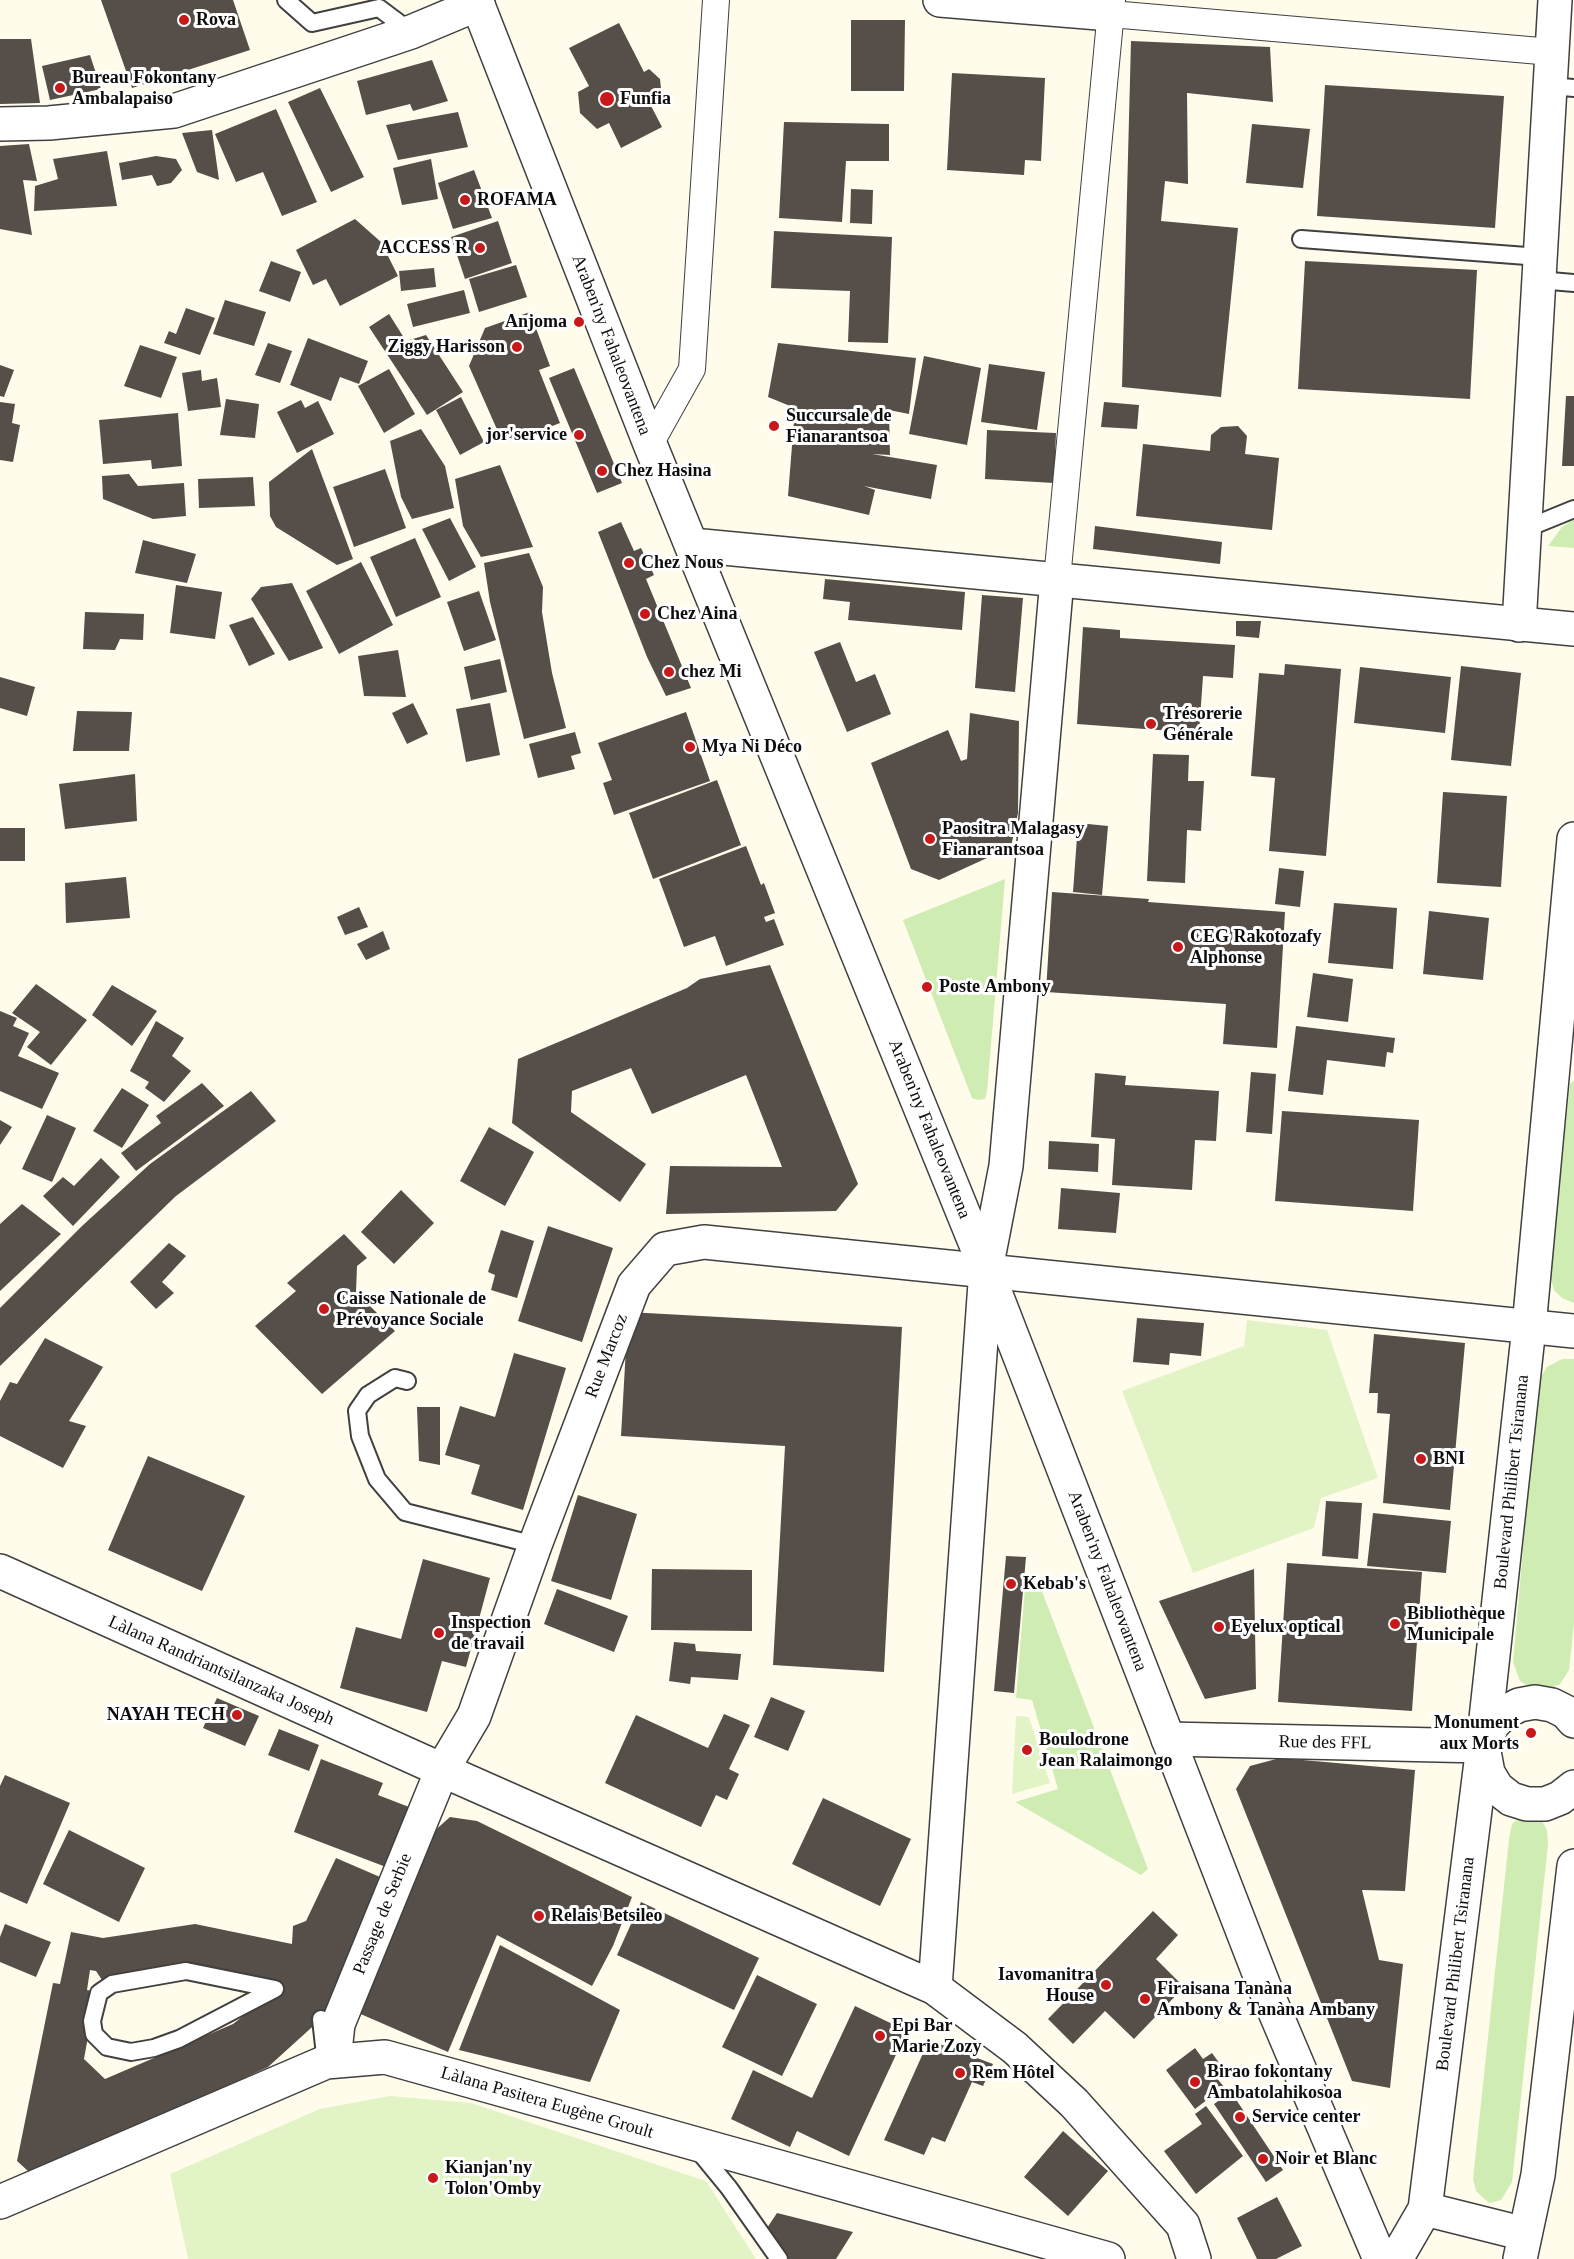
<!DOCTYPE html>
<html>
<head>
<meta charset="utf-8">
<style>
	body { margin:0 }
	canvas { display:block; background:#fffcec }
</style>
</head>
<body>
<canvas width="1574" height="2259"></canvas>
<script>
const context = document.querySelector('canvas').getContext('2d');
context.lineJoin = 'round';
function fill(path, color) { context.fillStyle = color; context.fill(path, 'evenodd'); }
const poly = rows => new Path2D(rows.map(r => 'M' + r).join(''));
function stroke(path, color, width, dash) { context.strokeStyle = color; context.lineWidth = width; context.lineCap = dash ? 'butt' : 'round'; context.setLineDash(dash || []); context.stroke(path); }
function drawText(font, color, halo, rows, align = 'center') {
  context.font = font + ' Georgia,serif'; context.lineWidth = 6; context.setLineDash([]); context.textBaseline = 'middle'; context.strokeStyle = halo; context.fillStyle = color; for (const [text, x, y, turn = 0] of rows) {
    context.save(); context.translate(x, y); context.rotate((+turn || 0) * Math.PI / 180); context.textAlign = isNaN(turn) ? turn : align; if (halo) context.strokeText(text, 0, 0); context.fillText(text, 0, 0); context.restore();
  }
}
const green = poly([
	[1574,519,1574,548,1548,546,1562,527],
	[1005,879,987,1092,985,1099,978,1100,972,1098,903,920],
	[1574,1080,1574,1303,1562,1298,1554,1290,1550,1276,1570,1084],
	[1562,1359,1574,1359,1574,1623,1569,1670,1560,1684,1549,1689,1531,1688,1520,1681,1513,1662,1538,1381,1547,1367],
	[1038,1581,1148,1869,1141,1875,1015,1802,1058,1789,1032,1700,1016,1698,1025,1587],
	[1531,1815,1542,1821,1547,1830,1548,1844,1512,2182,1501,2200,1489,2203,1476,2191,1473,2179,1509,1839,1512,1824,1520,1817]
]);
const pitch = poly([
	[1247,1320,1327,1330,1378,1478,1321,1498,1314,1528,1193,1573,1122,1391,1244,1346],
	[1016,1716,1029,1717,1050,1783,1012,1794],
	[390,2096,471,2103,706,2181,756,2259,188,2259,170,2174,320,2109]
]);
const building = poly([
	[101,0,233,0,250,50,132,88],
	[851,20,905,20,904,91,851,91],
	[619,23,644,72,649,69,660,79,662,98,650,104,662,127,621,148,609,123,597,129,580,113,578,92,589,86,569,48],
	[0,39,31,39,40,103,0,104],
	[1131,41,1270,47,1273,102,1187,93,1188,184,1165,181,1161,221,1238,228,1221,397,1122,387],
	[90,55,101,89,50,100,42,66],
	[432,60,448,101,413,111,410,104,366,115,357,81],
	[952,73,1045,78,1041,161,1025,160,1024,175,947,170],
	[1325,85,1504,96,1495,228,1317,216],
	[320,88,364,177,331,192,288,102],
	[276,109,317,202,282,216,263,172,236,182,215,134],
	[458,112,468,147,398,160,386,125],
	[784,122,889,124,889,161,846,161,842,222,779,218],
	[1252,124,1310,129,1303,188,1246,183],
	[212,130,219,180,197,172,182,133],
	[29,144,37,181,23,180,32,235,0,229,0,146],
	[107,151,117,206,34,211,35,186,58,179,53,159],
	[156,156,176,159,182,170,171,183,157,186,152,175,122,180,119,163],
	[431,159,438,199,402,205,393,168],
	[474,170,492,218,453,229,438,183],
	[851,189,873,190,872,224,850,223],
	[355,219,381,242,398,276,340,306,326,279,313,285,296,250],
	[498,221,512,263,465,279,451,237],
	[774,231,892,237,888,343,848,342,850,291,771,288],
	[271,261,301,272,290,302,259,291],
	[1305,261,1477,270,1470,399,1298,389],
	[516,265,527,297,479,312,469,279],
	[434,268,436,287,401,291,399,271],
	[464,290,470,313,413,327,407,304],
	[225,300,266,312,254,346,213,334],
	[186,308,215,318,200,355,164,343,169,331,176,334],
	[530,312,550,366,539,370,560,423,516,440,499,434,469,366,485,328],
	[389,314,406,341,426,335,463,392,427,415,369,327],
	[308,338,368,361,359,384,340,377,331,401,290,385],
	[268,343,292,351,280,383,255,375],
	[778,343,916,358,909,414,889,410,890,455,872,454,937,465,931,499,864,486,875,490,869,515,788,496,795,408,768,397],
	[140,345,177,357,161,398,124,386],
	[924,356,981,368,967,445,909,434],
	[989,364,1045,372,1037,430,981,422],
	[0,365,14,370,4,397,0,396],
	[574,368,622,483,597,493,549,378],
	[389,369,415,414,384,433,358,386],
	[201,370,202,381,217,378,221,407,188,411,182,373],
	[1566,396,1574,396,1574,466,1562,466],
	[461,397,484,442,460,455,436,410],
	[226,399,259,404,255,438,220,435],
	[301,400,305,408,318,401,334,434,297,453,277,412],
	[0,402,15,404,12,423,20,425,13,462,0,460],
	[1104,402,1139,405,1137,429,1101,427],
	[178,413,182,466,152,469,151,460,103,464,99,420],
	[1238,426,1247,436,1245,454,1279,458,1272,530,1136,516,1143,444,1210,451,1211,435,1221,427],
	[421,429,445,466,454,508,412,519,401,497,390,441],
	[987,430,1056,433,1054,483,985,479],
	[312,449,353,559,337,565,276,527,270,516,269,482],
	[500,465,533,547,481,557,463,526,455,479],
	[385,469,406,528,354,547,333,487],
	[129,474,138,486,184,483,186,516,153,519,103,499,102,476],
	[253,477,255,506,199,508,198,479],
	[450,518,476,567,449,581,422,529],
	[621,522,634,551,641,548,654,575,646,579,691,688,666,696,647,657,598,532],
	[1095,526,1222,542,1220,564,1093,549],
	[415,538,441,597,396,617,370,557],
	[143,540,196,554,187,583,135,573],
	[529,553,543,587,542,612,552,673,566,728,524,739,490,602,484,563],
	[361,562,393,625,339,654,306,591],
	[825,579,965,592,962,630,848,620,850,602,823,599],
	[292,583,323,648,289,661,251,599,261,587],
	[176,585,222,592,215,639,170,633],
	[479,591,496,640,464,651,447,602],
	[982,595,1023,598,1015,692,975,688],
	[85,612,144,614,143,640,120,639,115,650,83,649],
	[253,617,275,654,249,666,229,625],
	[1236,621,1261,621,1259,638,1236,636],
	[1083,627,1120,630,1120,638,1235,645,1233,678,1203,676,1199,733,1077,724],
	[840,642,856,682,875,674,891,714,847,732,814,652],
	[398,650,406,697,364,696,358,656],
	[500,659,507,692,471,700,464,667],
	[1285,664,1341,669,1326,856,1269,851,1275,778,1251,776,1259,673,1284,675],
	[1461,666,1521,673,1511,766,1451,760],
	[1360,667,1451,677,1445,733,1354,723],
	[0,677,35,687,27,716,0,708],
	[413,703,428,734,407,744,392,713],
	[490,703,500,755,466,762,456,709],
	[77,711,132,712,129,751,73,751],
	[686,712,710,781,614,815,603,783,612,780,598,743],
	[970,713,1019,721,1018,813,1011,847,939,880,911,869,871,763,948,730,961,761,967,759],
	[575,732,581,753,571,756,575,769,538,778,529,744],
	[1153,754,1189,755,1188,781,1204,781,1201,831,1187,830,1185,883,1147,881],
	[135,774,137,821,65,829,59,784],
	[717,780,741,845,653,879,629,813],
	[1443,792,1507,796,1501,887,1437,883],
	[1078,823,1108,826,1102,895,1073,892],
	[0,828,25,828,25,861,0,861],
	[746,846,761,885,764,883,775,913,764,917,766,922,774,919,784,945,726,966,715,936,684,947,659,879],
	[1279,868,1304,871,1300,907,1275,904],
	[126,877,130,918,66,923,65,883],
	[1052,892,1149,899,1148,902,1285,912,1277,1048,1223,1044,1226,1004,1046,992],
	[1334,903,1397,908,1393,969,1328,963],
	[359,907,368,927,345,935,337,917],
	[1429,911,1489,918,1483,980,1423,974],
	[383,931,390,949,366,960,357,944],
	[770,965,858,1184,836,1211,666,1214,670,1166,782,1167,746,1075,652,1114,631,1068,572,1091,571,1112,646,1164,620,1202,512,1123,518,1059,687,988,700,979],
	[1313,973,1353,979,1348,1022,1307,1017],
	[36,984,87,1020,51,1065,27,1047,40,1032,12,1013],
	[112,985,157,1011,132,1046,92,1015],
	[0,1011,17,1018,13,1026,29,1033,18,1056,59,1073,42,1109,0,1091],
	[156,1021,184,1038,172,1056,191,1071,164,1102,145,1088,149,1082,130,1071],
	[1296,1026,1395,1038,1393,1053,1387,1052,1385,1067,1327,1060,1323,1095,1288,1091],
	[1251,1072,1276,1074,1272,1134,1246,1132],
	[1095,1073,1126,1076,1125,1085,1219,1091,1216,1141,1195,1140,1192,1190,1112,1185,1115,1139,1091,1137],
	[202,1083,224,1106,136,1171,121,1153,161,1123,156,1116],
	[122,1088,149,1105,122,1148,93,1131],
	[251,1091,276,1121,176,1196,0,1366,0,1308,82,1226,150,1164],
	[1282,1111,1419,1120,1413,1211,1275,1201],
	[47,1115,76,1128,52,1182,22,1169],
	[0,1120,12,1127,0,1145],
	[489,1127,534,1152,505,1206,460,1181],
	[1049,1141,1099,1144,1098,1172,1048,1169],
	[101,1158,120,1177,73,1226,43,1196,63,1177,74,1186],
	[1061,1188,1120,1193,1116,1233,1058,1229],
	[401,1190,434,1223,394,1264,361,1232],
	[22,1204,61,1234,0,1291,0,1224],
	[548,1226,613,1248,582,1342,518,1321],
	[501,1230,534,1241,517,1298,491,1290,495,1275,488,1272],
	[344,1234,367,1258,357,1266,356,1292,395,1331,322,1394,255,1326,296,1291,287,1283],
	[169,1243,186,1256,162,1282,174,1293,156,1309,130,1282],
	[628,1312,902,1327,884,1672,773,1665,785,1446,621,1436],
	[1137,1318,1204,1323,1201,1356,1170,1353,1169,1365,1133,1362],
	[1374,1334,1465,1343,1450,1510,1383,1503,1390,1414,1377,1413,1378,1393,1369,1393],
	[45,1338,103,1367,69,1421,86,1426,63,1468,0,1436,0,1401,10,1382,17,1384],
	[514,1353,566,1368,523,1510,471,1494,480,1465,445,1455,460,1406,495,1417],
	[417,1407,440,1407,440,1465,419,1461],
	[148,1456,245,1496,202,1591,108,1550],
	[578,1495,637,1514,611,1600,551,1581],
	[1326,1501,1362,1503,1358,1559,1322,1556],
	[1373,1513,1451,1521,1446,1573,1367,1566],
	[1006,1556,1026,1557,1014,1693,994,1691],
	[423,1559,490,1578,466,1667,442,1661,427,1712,340,1688,356,1627,401,1639],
	[1287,1563,1422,1572,1412,1711,1278,1702],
	[652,1569,752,1570,752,1631,651,1630],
	[1254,1569,1256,1689,1205,1699,1159,1601],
	[557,1589,628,1616,614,1652,544,1624],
	[674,1642,695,1644,696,1651,741,1654,738,1680,691,1677,690,1684,669,1681],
	[771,1697,805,1711,788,1751,754,1737],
	[217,1698,259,1716,245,1746,203,1728],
	[724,1714,750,1725,729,1769,739,1774,727,1800,716,1795,701,1827,605,1783,636,1715,708,1748],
	[279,1729,319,1745,309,1771,268,1755],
	[1280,1758,1415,1770,1405,1891,1362,1890,1379,1960,1403,1964,1390,2088,1352,2081,1236,1789,1250,1766],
	[321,1759,383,1783,378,1795,409,1807,386,1867,294,1832],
	[5,1775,70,1803,27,1904,0,1892,0,1786],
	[823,1798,911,1839,880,1906,792,1864],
	[450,1817,477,1821,632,1897,613,1946,592,1986,497,1935,448,2052,356,2012,432,1833],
	[69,1830,145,1868,119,1922,43,1884],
	[336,1858,387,1880,330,2007,321,2019,268,2067,205,2096,28,2171,17,2161,53,1983,60,1984,71,1932,103,1938,195,1924,292,1944,293,1926,306,1921],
	[189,1962,274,1985,274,1992,233,2024,105,2079,84,2059,96,1992,87,1990,90,1970,96,1971,102,1980],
	[641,1902,759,1958,734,2010,617,1955],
	[1153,1911,1178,1935,1156,1959,1184,1987,1134,2039,1105,2011,1073,2044,1048,2019],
	[5,1924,51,1942,36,1977,0,1962,0,1937],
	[500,1945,620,2010,590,2082,459,2050],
	[757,1975,817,2004,782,2076,722,2047],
	[855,2006,907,2031,849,2156,797,2131,790,2147,731,2119,753,2070,812,2098],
	[929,2040,993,2064,983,2086,972,2082,945,2142,932,2137,924,2155,884,2140],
	[1195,2048,1203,2059,1212,2053,1225,2071,1216,2077,1224,2087,1195,2109,1166,2070],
	[1231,2092,1283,2170,1266,2182,1214,2104],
	[1206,2106,1243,2156,1196,2194,1164,2151,1202,2124,1195,2114],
	[1063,2131,1108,2171,1068,2216,1024,2177],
	[1277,2197,1302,2246,1276,2259,1257,2259,1237,2218],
	[777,2213,853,2232,836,2259,789,2259,765,2231]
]);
const service = poly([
	[286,0,312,23,379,8,411,32],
	[1550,86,1574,88],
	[1301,239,1540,257],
	[1539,280,1574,283],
	[1525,529,1574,509],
	[407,1381,395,1378,368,1395,357,1411,360,1436,377,1479,405,1512,535,1545],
	[186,1971,275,1989,179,2039,154,2048,131,2052,107,2047,94,2034,92,2021,99,1993,112,1984,186,1971],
	[321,2019,324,2046],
	[697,2149,729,2188,779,2259]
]);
const pedestrian = poly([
	[1111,14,1552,52],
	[650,444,692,369,716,0],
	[1057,579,1112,0]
]);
const minor = poly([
	[940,0,1111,14],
	[0,124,49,123,174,111,411,32,478,4],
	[1519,625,1555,0],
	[1574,1721,1566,1712,1552,1705,1535,1702,1519,1705,1504,1713,1493,1724,1483,1746,1488,1773,1497,1788,1511,1799,1527,1804,1545,1804,1560,1798,1574,1787],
	[1168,1739,1483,1746],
	[935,1988,986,1269,1006,1166,1057,579],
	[334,2060,338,2024,442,1770,474,1716,535,1545,634,1285,665,1249,704,1242,1574,1331],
	[1425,2209,1525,2234]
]);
const tertiary = poly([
	[476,0,650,444,986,1269,1264,1986,1380,2259],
	[692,545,1574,629],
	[0,1571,442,1770,935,1988,1015,2048,1074,2103,1183,2225,1194,2259],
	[0,2202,326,2062,385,2057,1108,2259],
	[1396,2259,1425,2209,1483,1746,1529,1327,1574,839],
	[1520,2259,1538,2175,1574,1866]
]);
const markers = [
	[184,20,6,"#c9181a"],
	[60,88,6,"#c9181a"],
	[607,99,8,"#c9181a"],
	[465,200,6,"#c9181a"],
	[480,248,6,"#c9181a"],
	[579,322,6,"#c9181a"],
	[517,347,6,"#c9181a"],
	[774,426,6,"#c9181a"],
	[579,435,6,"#c9181a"],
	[602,471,6,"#c9181a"],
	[629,563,6,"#c9181a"],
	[645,614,6,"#c9181a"],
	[669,672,6,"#c9181a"],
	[1151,724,6,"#c9181a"],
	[690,747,6,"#c9181a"],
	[930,839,6,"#c9181a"],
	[1178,947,6,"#c9181a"],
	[927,987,6,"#c9181a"],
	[324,1309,6,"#c9181a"],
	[1421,1459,6,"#c9181a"],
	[1011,1584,6,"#c9181a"],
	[1395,1624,6,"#c9181a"],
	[1219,1627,6,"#c9181a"],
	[439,1633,6,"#c9181a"],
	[237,1715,6,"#c9181a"],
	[1531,1733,6,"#c9181a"],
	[1027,1750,6,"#c9181a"],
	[539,1916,6,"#c9181a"],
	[1106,1985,6,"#c9181a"],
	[1145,1999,6,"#c9181a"],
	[880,2036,6,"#c9181a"],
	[960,2073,6,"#c9181a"],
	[1195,2082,6,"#c9181a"],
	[1240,2117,6,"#c9181a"],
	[1263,2159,6,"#c9181a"],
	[433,2178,6,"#c9181a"]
];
const poiNames = [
	["Rova",196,20],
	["Bureau Fokontany",72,78],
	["Ambalapaiso",72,99],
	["Funfia",620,99],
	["ROFAMA",477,200],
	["ACCESS R",468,248,"right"],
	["Anjoma",567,322,"right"],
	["Ziggy Harisson",505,347,"right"],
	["Succursale de",786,416],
	["Fianarantsoa",786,437],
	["jor'service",567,435,"right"],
	["Chez Hasina",614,471],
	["Chez Nous",641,563],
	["Chez Aina",657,614],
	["chez Mi",681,672],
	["Trésorerie",1163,714],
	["Générale",1163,735],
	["Mya Ni Déco",702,747],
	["Paositra Malagasy",942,829],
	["Fianarantsoa",942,850],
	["CEG Rakotozafy",1190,937],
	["Alphonse",1190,958],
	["Poste Ambony",939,987],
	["Caisse Nationale de",336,1299],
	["Prévoyance Sociale",336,1320],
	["BNI",1433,1459],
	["Kebab's",1023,1584],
	["Bibliothèque",1407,1614],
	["Municipale",1407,1635],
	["Inspection",451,1623],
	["de travail",451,1644],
	["Eyelux optical",1231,1627],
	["NAYAH TECH",225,1715,"right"],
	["Monument",1519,1723,"right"],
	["aux Morts",1519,1744,"right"],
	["Boulodrone",1039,1740],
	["Jean Ralaimongo",1039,1761],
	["Relais Betsileo",551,1916],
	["Iavomanitra",1094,1975,"right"],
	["House",1094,1996,"right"],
	["Firaisana Tanàna",1157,1989],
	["Ambony & Tanàna Ambany",1157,2010],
	["Epi Bar",892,2026],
	["Marie Zozy",892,2047],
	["Birao fokontany",1207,2072],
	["Ambatolahikosoa",1207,2093],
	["Rem Hôtel",972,2073],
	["Service center",1252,2117],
	["Noir et Blanc",1275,2159],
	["Kianjan'ny",445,2168],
	["Tolon'Omby",445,2189]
];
const streetNames = [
	["Araben'ny Fahaleovantena",611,345,69],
	["Araben'ny Fahaleovantena",929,1129,68],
	["Rue Marcoz",607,1356,-69],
	["Boulevard Philibert Tsiranana",1512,1482,-84],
	["Araben'ny Fahaleovantena",1107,1581,69],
	["Làlana Randriantsilanzaka Joseph",221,1671,24],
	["Rue des FFL",1325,1743,1],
	["Passage de Serbie",383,1914,-68],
	["Boulevard Philibert Tsiranana",1456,1964,-83],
	["Làlana Pasitera Eugène Groult",547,2103,16]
];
fill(green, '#cfedb2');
fill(pitch, '#e2f3c5');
fill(building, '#564e48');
stroke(service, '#404040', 20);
stroke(pedestrian, '#404040', 28);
stroke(minor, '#404040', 36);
stroke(tertiary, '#404040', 36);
stroke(service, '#fff', 16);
stroke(pedestrian, '#fff', 26);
stroke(minor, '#fff', 33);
stroke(tertiary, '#fff', 33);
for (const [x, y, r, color] of markers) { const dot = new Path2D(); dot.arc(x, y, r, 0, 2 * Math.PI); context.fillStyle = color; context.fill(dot); stroke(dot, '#fff', 2); }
drawText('bold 18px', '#0d0d0d', '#fff', poiNames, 'left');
drawText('18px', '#0d0d0d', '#fff', streetNames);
</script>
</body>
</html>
